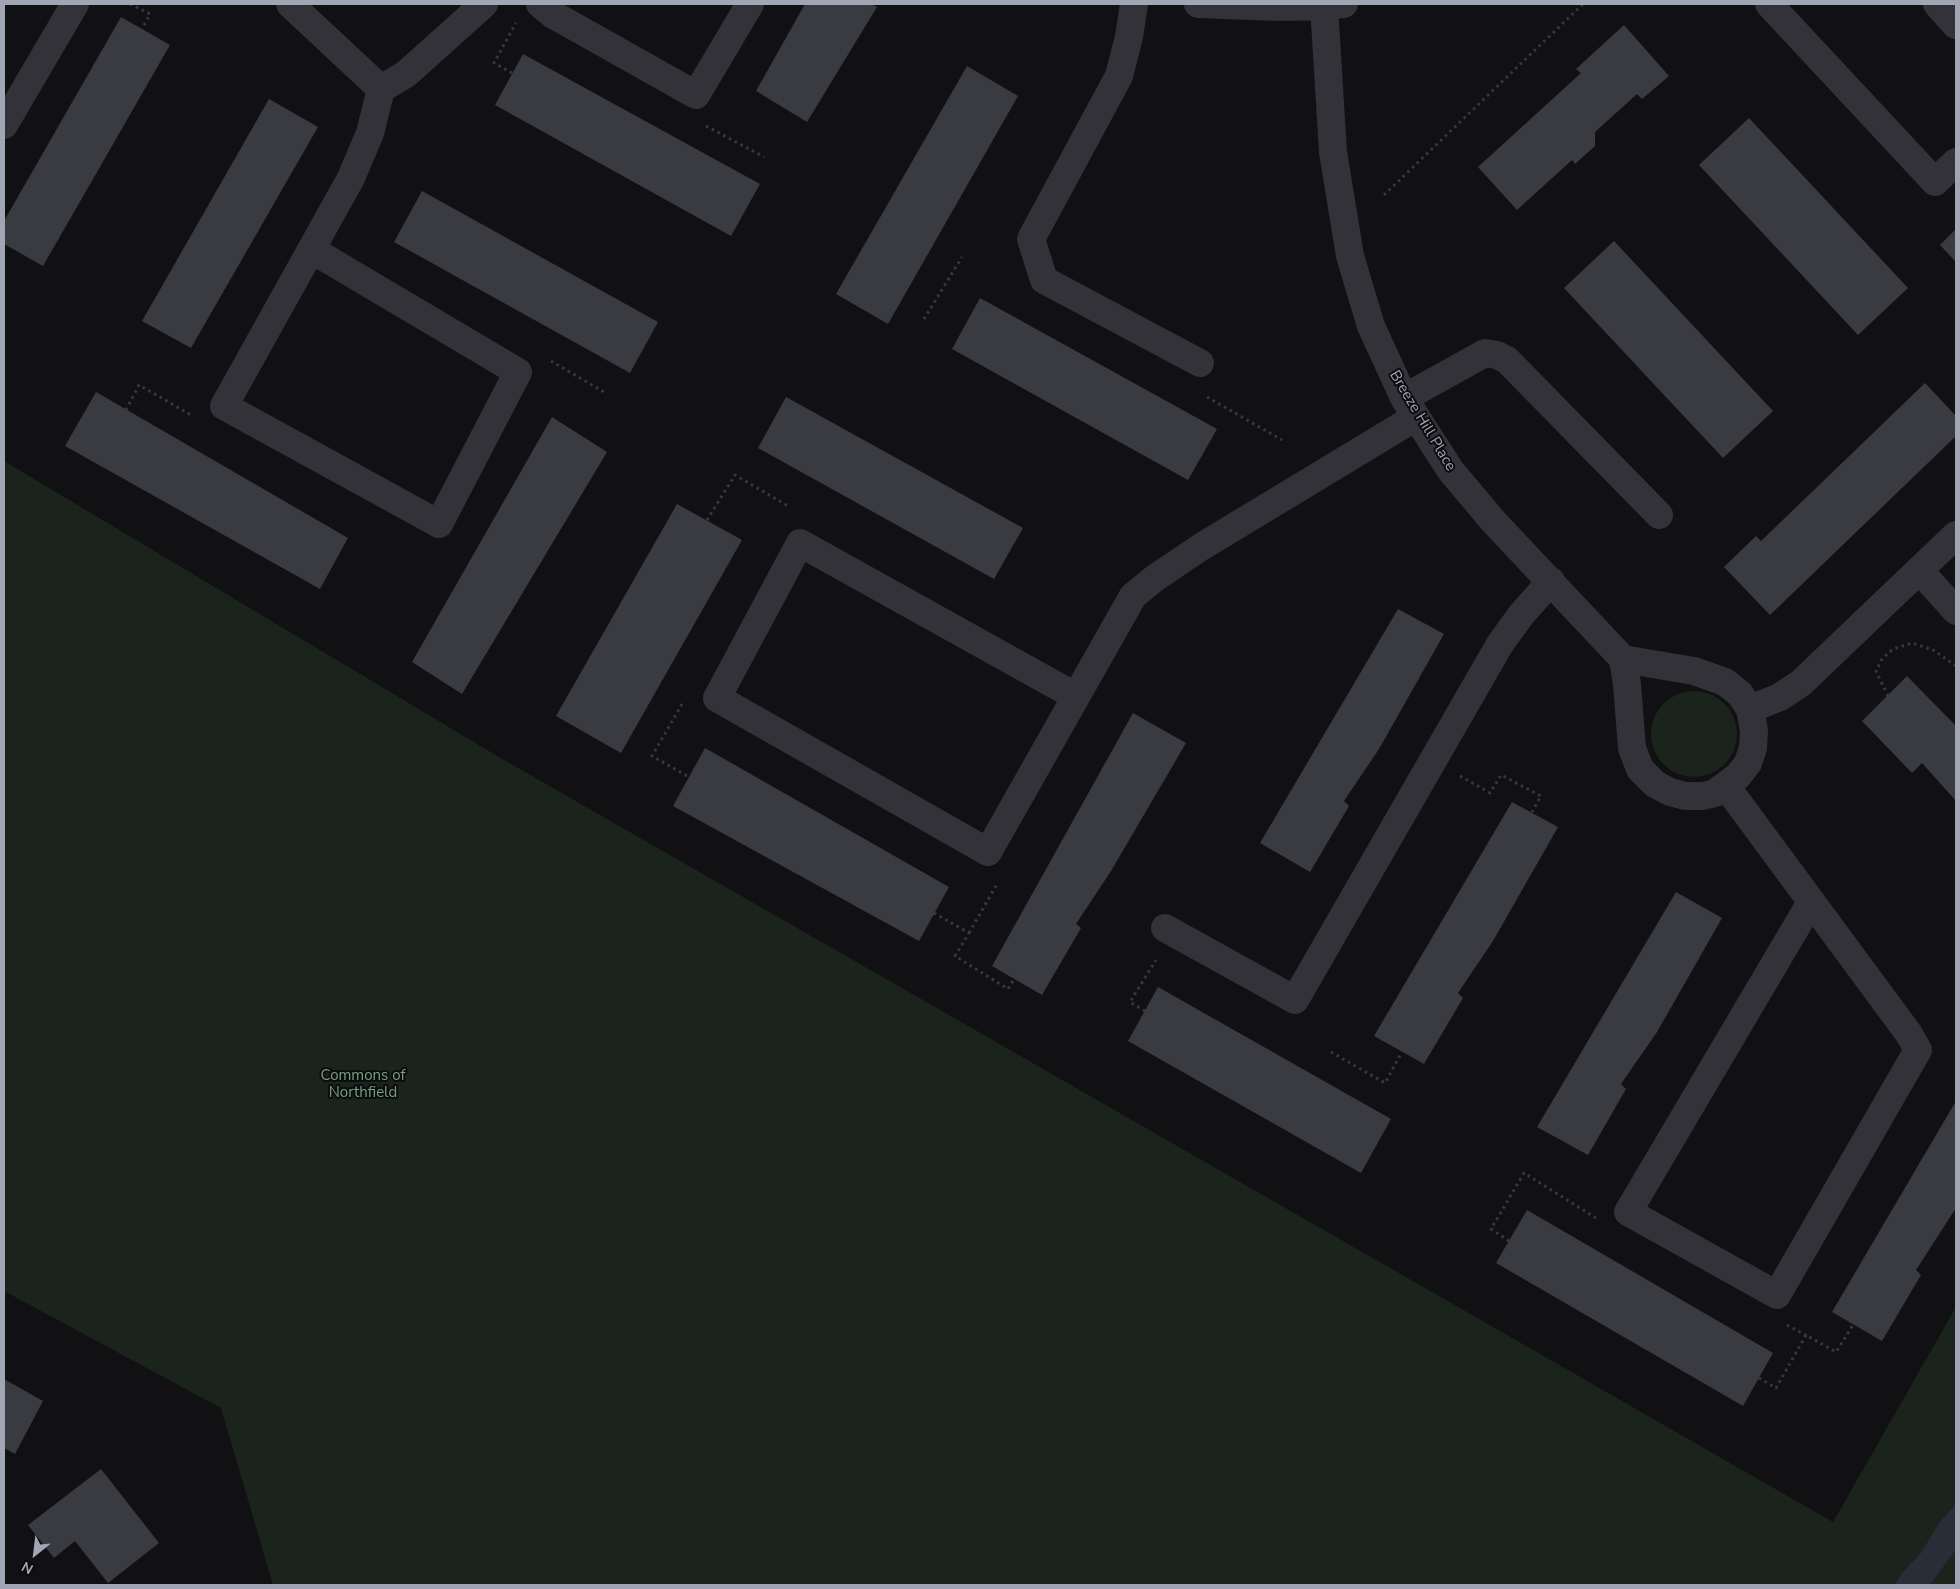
<!DOCTYPE html>
<html>
<head>
<meta charset="utf-8">
<style>
	body { margin:0 }
	#map { position:relative; width:1960px; height:1589px; overflow:hidden; background:#111113; font-family:"Nunito Sans",sans-serif }
	canvas { display:block }
	.frame { position:absolute; inset:0; border:5px solid #a1a5b4; pointer-events:none }
	.north { position:absolute; left:10px; top:1529px; width:50px; height:50px; -webkit-text-stroke:4px #0c0c0e; paint-order:stroke; rotate:209deg; font-size:14px; font-weight:700; line-height:20px; text-align:center; color:#a1a5b4 }
	.north::after { content:''; display:block; margin:auto; width:18px; height:22px; background:#a1a5b4; clip-path:polygon(50% 0,100% 100%,50% 72%,0 100%) }
</style>
</head>
<body>
<div id="map">
<canvas width="1960" height="1589"></canvas>
<div class="frame"></div>
<div class="north">N</div>
</div>
<script>
const context = document.querySelector('canvas').getContext('2d');
context.lineJoin = 'round';
function fill(path, color) { context.fillStyle = color; context.fill(path, 'evenodd'); }
const poly = rows => new Path2D(rows.map(r => 'M' + r).join(''));
function stroke(path, color, width, dash) { context.strokeStyle = color; context.lineWidth = width; context.lineCap = dash ? 'butt' : 'round'; context.setLineDash(dash || []); context.stroke(path); }
function drawText(font, color, halo, rows, align = 'center') {
  context.font = font + ' "Nunito Sans",sans-serif'; context.lineWidth = 4; context.setLineDash([]); context.textBaseline = 'middle'; context.strokeStyle = halo; context.fillStyle = color; for (const [text, x, y, turn = 0] of rows) {
    context.save(); context.translate(x, y); context.rotate((+turn || 0) * Math.PI / 180); context.textAlign = isNaN(turn) ? turn : align; if (halo) context.strokeText(text, 0, 0); context.fillText(text, 0, 0); context.restore();
  }
}
const green = poly([
	[4,461,492,753,1833,1522,1956,1307,1956,1585,273,1585,221,1408,4,1291],
	'1651 734a43 43 0 1 1 86 0a43 43 0 1 1-86 0Z'
]);
const water = poly([
	[1956,1504,1956,1549,1930,1585,1895,1585,1902,1573,1921,1553,1939,1523]
]);
const building = poly([
	[805,4,871,4,877,7,807,122,756,91],
	[121,17,170,45,43,266,4,244,4,221],
	[1624,25,1669,76,1642,99,1637,94,1595,132,1595,146,1575,164,1572,160,1517,210,1478,167,1581,73,1576,69],
	[523,54,760,184,731,236,495,105],
	[967,66,1018,96,888,324,836,294],
	[269,99,318,127,191,348,142,321],
	[1749,118,1908,288,1858,335,1699,165],
	[422,191,658,322,630,373,394,242],
	[1956,229,1956,262,1940,245],
	[1614,241,1773,411,1723,458,1564,288],
	[980,298,1217,429,1188,480,952,349],
	[1925,383,1956,416,1956,436,1770,615,1724,567,1756,536,1761,541],
	[96,392,348,538,320,589,65,446],
	[786,397,1023,528,994,579,758,448],
	[552,417,607,452,462,694,412,662],
	[677,504,742,540,621,753,556,716],
	[1398,609,1444,634,1379,749,1344,801,1349,806,1310,872,1260,843],
	[1907,676,1956,726,1956,801,1922,763,1912,773,1862,721],
	[1133,713,1186,743,1111,871,1076,924,1081,928,1042,995,992,966],
	[705,748,949,887,919,941,673,806],
	[1512,802,1558,827,1493,941,1458,993,1463,998,1424,1064,1374,1036],
	[1676,892,1722,918,1657,1032,1621,1084,1626,1089,1588,1155,1537,1127],
	[1158,987,1391,1119,1361,1173,1128,1041],
	[1956,1101,1956,1208,1916,1270,1921,1275,1882,1341,1832,1312],
	[1527,1210,1773,1353,1743,1406,1496,1263],
	[4,1379,43,1401,15,1454,4,1448],
	[101,1469,159,1543,108,1583,75,1541,54,1558,28,1525]
]);
const path = poly([
	[130,4,150,14,142,29],
	[512,73,494,63,516,23],
	[706,126,764,157],
	[1384,195,1583,4],
	[924,319,962,257],
	[551,361,604,392],
	[1207,397,1282,440],
	[126,410,139,385,191,415],
	[707,520,735,475,788,506],
	[1888,696,1876,671,1882,659,1893,649,1912,643,1933,650,1956,666],
	[682,704,652,756,689,777],
	[1460,776,1490,793,1501,775,1541,796,1532,812],
	[934,913,969,933,955,956,1008,989,1014,979],
	[969,933,997,884],
	[1145,1011,1130,1002,1156,960],
	[1331,1052,1385,1083,1402,1052],
	[1509,1241,1491,1229,1524,1173,1596,1218],
	[1787,1325,1806,1335],
	[1759,1378,1776,1388,1806,1335,1836,1352,1853,1325]
]);
const minor = poly([
	[290,4,381,89],
	[540,4,552,14,696,95,750,4],
	[1134,4,1129,37,1119,76,1031,239,1044,280,1200,363],
	[1198,4,1279,7,1324,6,1344,4],
	[1769,4,1935,182,1956,162],
	[1937,4,1956,25],
	[1324,6,1333,152,1350,256,1371,326,1404,398,1451,471,1494,522,1623,659,1627,684,1632,748,1640,769,1655,784,1670,792,1685,796,1703,796,1715,793,1738,776,1748,763,1753,748,1754,731,1750,709,1740,694,1725,682,1694,671,1623,659],
	[4,125,75,4],
	[312,250,518,372,439,524,224,406,351,178,370,133,381,89,406,74,484,4],
	[1404,398,1485,353,1497,355,1507,360,1659,515],
	[1920,571,1956,611],
	[1075,696,800,543,717,698,988,852,1133,596,1155,578,1201,547,1416,417],
	[1750,709,1780,697,1801,683,1956,535],
	[1726,786,1909,1034,1918,1050,1777,1295,1628,1212,1811,902],
	[1165,928,1295,1000,1500,644,1521,615,1551,581]
]);
const streetNames = [
	["Breeze Hill Place",1422,421,59]
];
const parkNames = [
	["Commons of",363,1076],
	["Northfield",363,1093]
];
fill(green, '#1b231d');
fill(water, '#272e37');
fill(building, '#3a3b40');
stroke(path, '#38393f', 3, [2.5, 4]);
stroke(minor, '#323238', 28);
drawText('15px', '#a1a5b4', '#0c0c0e', streetNames);
drawText('15px', '#77a17e', '#0c0c0e', parkNames);
</script>
</body>
</html>
